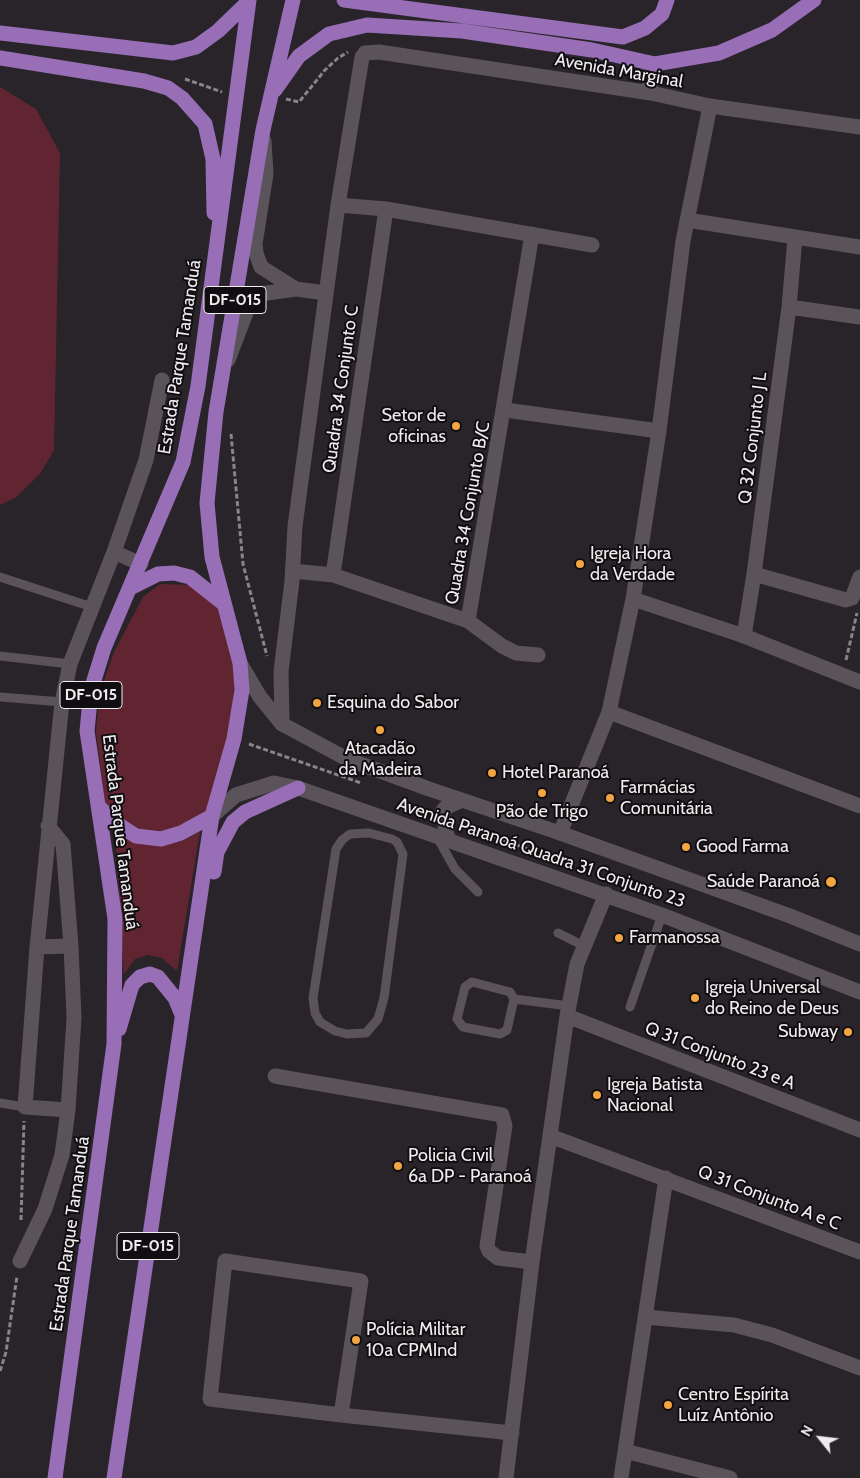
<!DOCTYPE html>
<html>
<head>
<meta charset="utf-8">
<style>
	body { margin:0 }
	#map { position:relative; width:860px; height:1478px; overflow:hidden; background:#292429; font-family:Cabin,sans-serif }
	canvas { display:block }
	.north { position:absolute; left:795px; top:1413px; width:50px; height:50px; -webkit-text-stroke:4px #100e10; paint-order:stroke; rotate:299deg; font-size:14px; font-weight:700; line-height:20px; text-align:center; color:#efebee }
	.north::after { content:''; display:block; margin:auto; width:18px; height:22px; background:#efebee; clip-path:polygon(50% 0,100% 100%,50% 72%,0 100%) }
</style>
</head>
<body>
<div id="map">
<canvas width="860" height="1478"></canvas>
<div class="north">N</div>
</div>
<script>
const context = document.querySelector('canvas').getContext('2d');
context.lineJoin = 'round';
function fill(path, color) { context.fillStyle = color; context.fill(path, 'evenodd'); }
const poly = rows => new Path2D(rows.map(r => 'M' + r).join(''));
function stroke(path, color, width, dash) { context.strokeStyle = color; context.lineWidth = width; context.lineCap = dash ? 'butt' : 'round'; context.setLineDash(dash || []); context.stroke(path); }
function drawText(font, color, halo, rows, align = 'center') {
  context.font = font + ' Cabin,sans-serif'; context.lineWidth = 4; context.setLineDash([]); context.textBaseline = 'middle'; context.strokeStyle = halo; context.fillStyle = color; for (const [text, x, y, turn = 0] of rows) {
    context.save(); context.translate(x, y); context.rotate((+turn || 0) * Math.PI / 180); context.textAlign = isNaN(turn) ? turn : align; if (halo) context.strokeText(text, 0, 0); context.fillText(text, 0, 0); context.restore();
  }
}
const green = poly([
	[0,87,36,109,60,153,54,450,40,474,15,498,0,505],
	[160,584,190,585,218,604,236,663,230,739,209,811,179,828,159,832,135,829,119,818,105,803,96,732,100,692,114,652,143,597],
	[115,828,162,845,185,840,200,831,177,971,162,958,148,955,135,959,124,974]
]);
const path = poly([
	[185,79,222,92],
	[286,99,299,102,325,70,338,58,348,52],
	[231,434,243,564,267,656],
	[846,660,857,613],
	[249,744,361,783],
	[459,823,538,853],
	[21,1220,24,1121],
	[0,1371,6,1352,17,1276]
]);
const service = poly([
	[0,577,92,607],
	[0,656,70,664],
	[0,697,62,702],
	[369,833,392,839,397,842,403,854,384,998,378,1019,366,1033,347,1034,335,1031,320,1022,315,1013,313,998,336,849,342,840,350,834,369,833],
	[437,837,455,869,478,892],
	[558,933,584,946],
	[514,999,507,1030,500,1034,463,1027,457,1019,465,987,472,982,510,992,514,999,569,1006],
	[630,1007,662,915],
	[0,1103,25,1107]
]);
const minor = poly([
	[651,93,649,73,655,64],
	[264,141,266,174,255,244,256,253,261,267,296,289],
	[338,205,386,209,592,245],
	[687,220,860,247],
	[789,307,860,317],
	[228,360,250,302,260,294,296,289,326,293],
	[505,410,659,431],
	[114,552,141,564],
	[293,571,333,575,468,621,502,646,516,653,538,655],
	[754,574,846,600,852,598,860,577],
	[333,575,386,209],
	[633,599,744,636,860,682],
	[468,621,532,234],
	[744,636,754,574,789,307,795,238],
	[609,712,860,806],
	[282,724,281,671,292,581,295,526,338,205,362,57,365,53,379,52,651,93,710,106,860,127],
	[560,833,609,712,633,599,659,431,683,241,710,106],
	[37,947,71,946],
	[567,1016,860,1130],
	[275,1076,502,1115,505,1126,487,1246,489,1251,498,1258,532,1262],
	[68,1110,25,1107,37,947,62,702,70,664,114,552,146,460,162,380],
	[550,1136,860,1252],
	[20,1261,45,1209,62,1155,68,1110,74,1018,71,946,63,844,48,826],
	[225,1261,361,1281,341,1415,210,1399,225,1261],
	[645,1317,734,1325,772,1335,860,1368],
	[341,1415,512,1433],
	[625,1451,730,1478],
	[506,1478,532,1262,567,1016,577,964,606,894],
	[621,1478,666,1178]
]);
const tertiary = poly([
	[240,663,260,697,282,724,347,759,429,789,560,833,790,916,860,944],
	[212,816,236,795,274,783,298,788,662,915,860,992],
	[448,839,442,812,445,808,462,800]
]);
const primary = poly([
	[344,0,623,37,645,28,662,14,667,0],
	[0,33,173,53,196,47,218,31,248,2],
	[0,58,144,81,168,88,182,98,205,124,213,159,214,213],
	[275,90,299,56,329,34,367,25,462,31,592,50,655,64,719,53,772,30,814,0],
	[130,588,158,574,174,573,190,577,223,603],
	[100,808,116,823,136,836,161,839,181,833,212,816],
	[214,872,217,852,233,822,245,812,298,788],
	[119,1029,132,985,140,977,150,974,158,977,175,998,182,1015],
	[55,1478,114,1044,115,919,87,731,91,690,104,648,183,462,198,386,249,0],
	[114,1478,212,816,234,739,242,690,240,663,212,557,207,503,216,412,263,130,293,0]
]);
const markers = [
	[456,426,5,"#f2a540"],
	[580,564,5,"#f2a540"],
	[317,703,5,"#f2a540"],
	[380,730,5,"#f2a540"],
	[492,773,5,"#f2a540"],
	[542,793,5,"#f2a540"],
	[610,798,5,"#f2a540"],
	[686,847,5,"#f2a540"],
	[831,882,6,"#f2a540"],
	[619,938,5,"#f2a540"],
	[695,998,5,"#f2a540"],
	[848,1032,5,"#f2a540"],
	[597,1095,5,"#f2a540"],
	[398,1166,5,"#f2a540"],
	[356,1340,5,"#f2a540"],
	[668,1405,5,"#f2a540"]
];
const shields = [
	[235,300,62],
	[91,695,62],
	[148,1246,62]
];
const shieldNames = [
	["DF-015",235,300],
	["DF-015",91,695],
	["DF-015",148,1246]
];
const streetNames = [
	["Avenida Marginal",619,71,10],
	["Estrada Parque Tamanduá",180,357,-81],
	["Quadra 34 Conjunto C",341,389,-82],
	["Q 32 Conjunto J L",753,438,-83],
	["Quadra 34 Conjunto B/C",468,513,-80],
	["Estrada Parque Tamanduá",120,832,83],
	["Avenida Paranoá Quadra 31 Conjunto 23",541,853,19],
	["Q 31 Conjunto 23 e A",720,1056,21],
	["Q 31 Conjunto A e C",769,1198,21],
	["Estrada Parque Tamanduá",70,1234,-82]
];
const poiNames = [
	["Setor de",446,416,"right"],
	["oficinas",446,437,"right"],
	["Igreja Hora",590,554],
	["da Verdade",590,575],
	["Esquina do Sabor",327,703],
	["Atacadão",380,749,"center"],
	["da Madeira",380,770,"center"],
	["Hotel Paranoá",502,773],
	["Farmácias",620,788],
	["Comunitária",620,809],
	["Pão de Trigo",542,812,"center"],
	["Good Farma",696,847],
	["Saúde Paranoá",820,882,"right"],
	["Farmanossa",629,938],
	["Igreja Universal",705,988],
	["do Reino de Deus",705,1009],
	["Subway",838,1032,"right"],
	["Igreja Batista",607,1085],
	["Nacional",607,1106],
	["Policia Civil",408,1156],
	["6a DP - Paranoá",408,1177],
	["Polícia Militar",366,1330],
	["10a CPMInd",366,1351],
	["Centro Espírita",678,1395],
	["Luíz Antônio",678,1416]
];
fill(green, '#612532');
stroke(path, '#898488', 3, [5, 2.5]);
stroke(service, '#5a5359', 9);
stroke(minor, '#5a5359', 15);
stroke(tertiary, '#5a5359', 15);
stroke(primary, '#986eb6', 15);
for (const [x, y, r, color] of markers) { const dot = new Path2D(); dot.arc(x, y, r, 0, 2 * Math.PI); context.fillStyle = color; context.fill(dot); stroke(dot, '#100e10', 2); }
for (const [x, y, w] of shields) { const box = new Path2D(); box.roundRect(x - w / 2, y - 13.5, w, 27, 4); context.fillStyle = '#100e10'; context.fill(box); stroke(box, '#efebee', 1); }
drawText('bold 16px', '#efebee', null, shieldNames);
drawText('18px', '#efebee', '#100e10', streetNames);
drawText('18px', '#efebee', '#100e10', poiNames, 'left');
</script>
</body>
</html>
